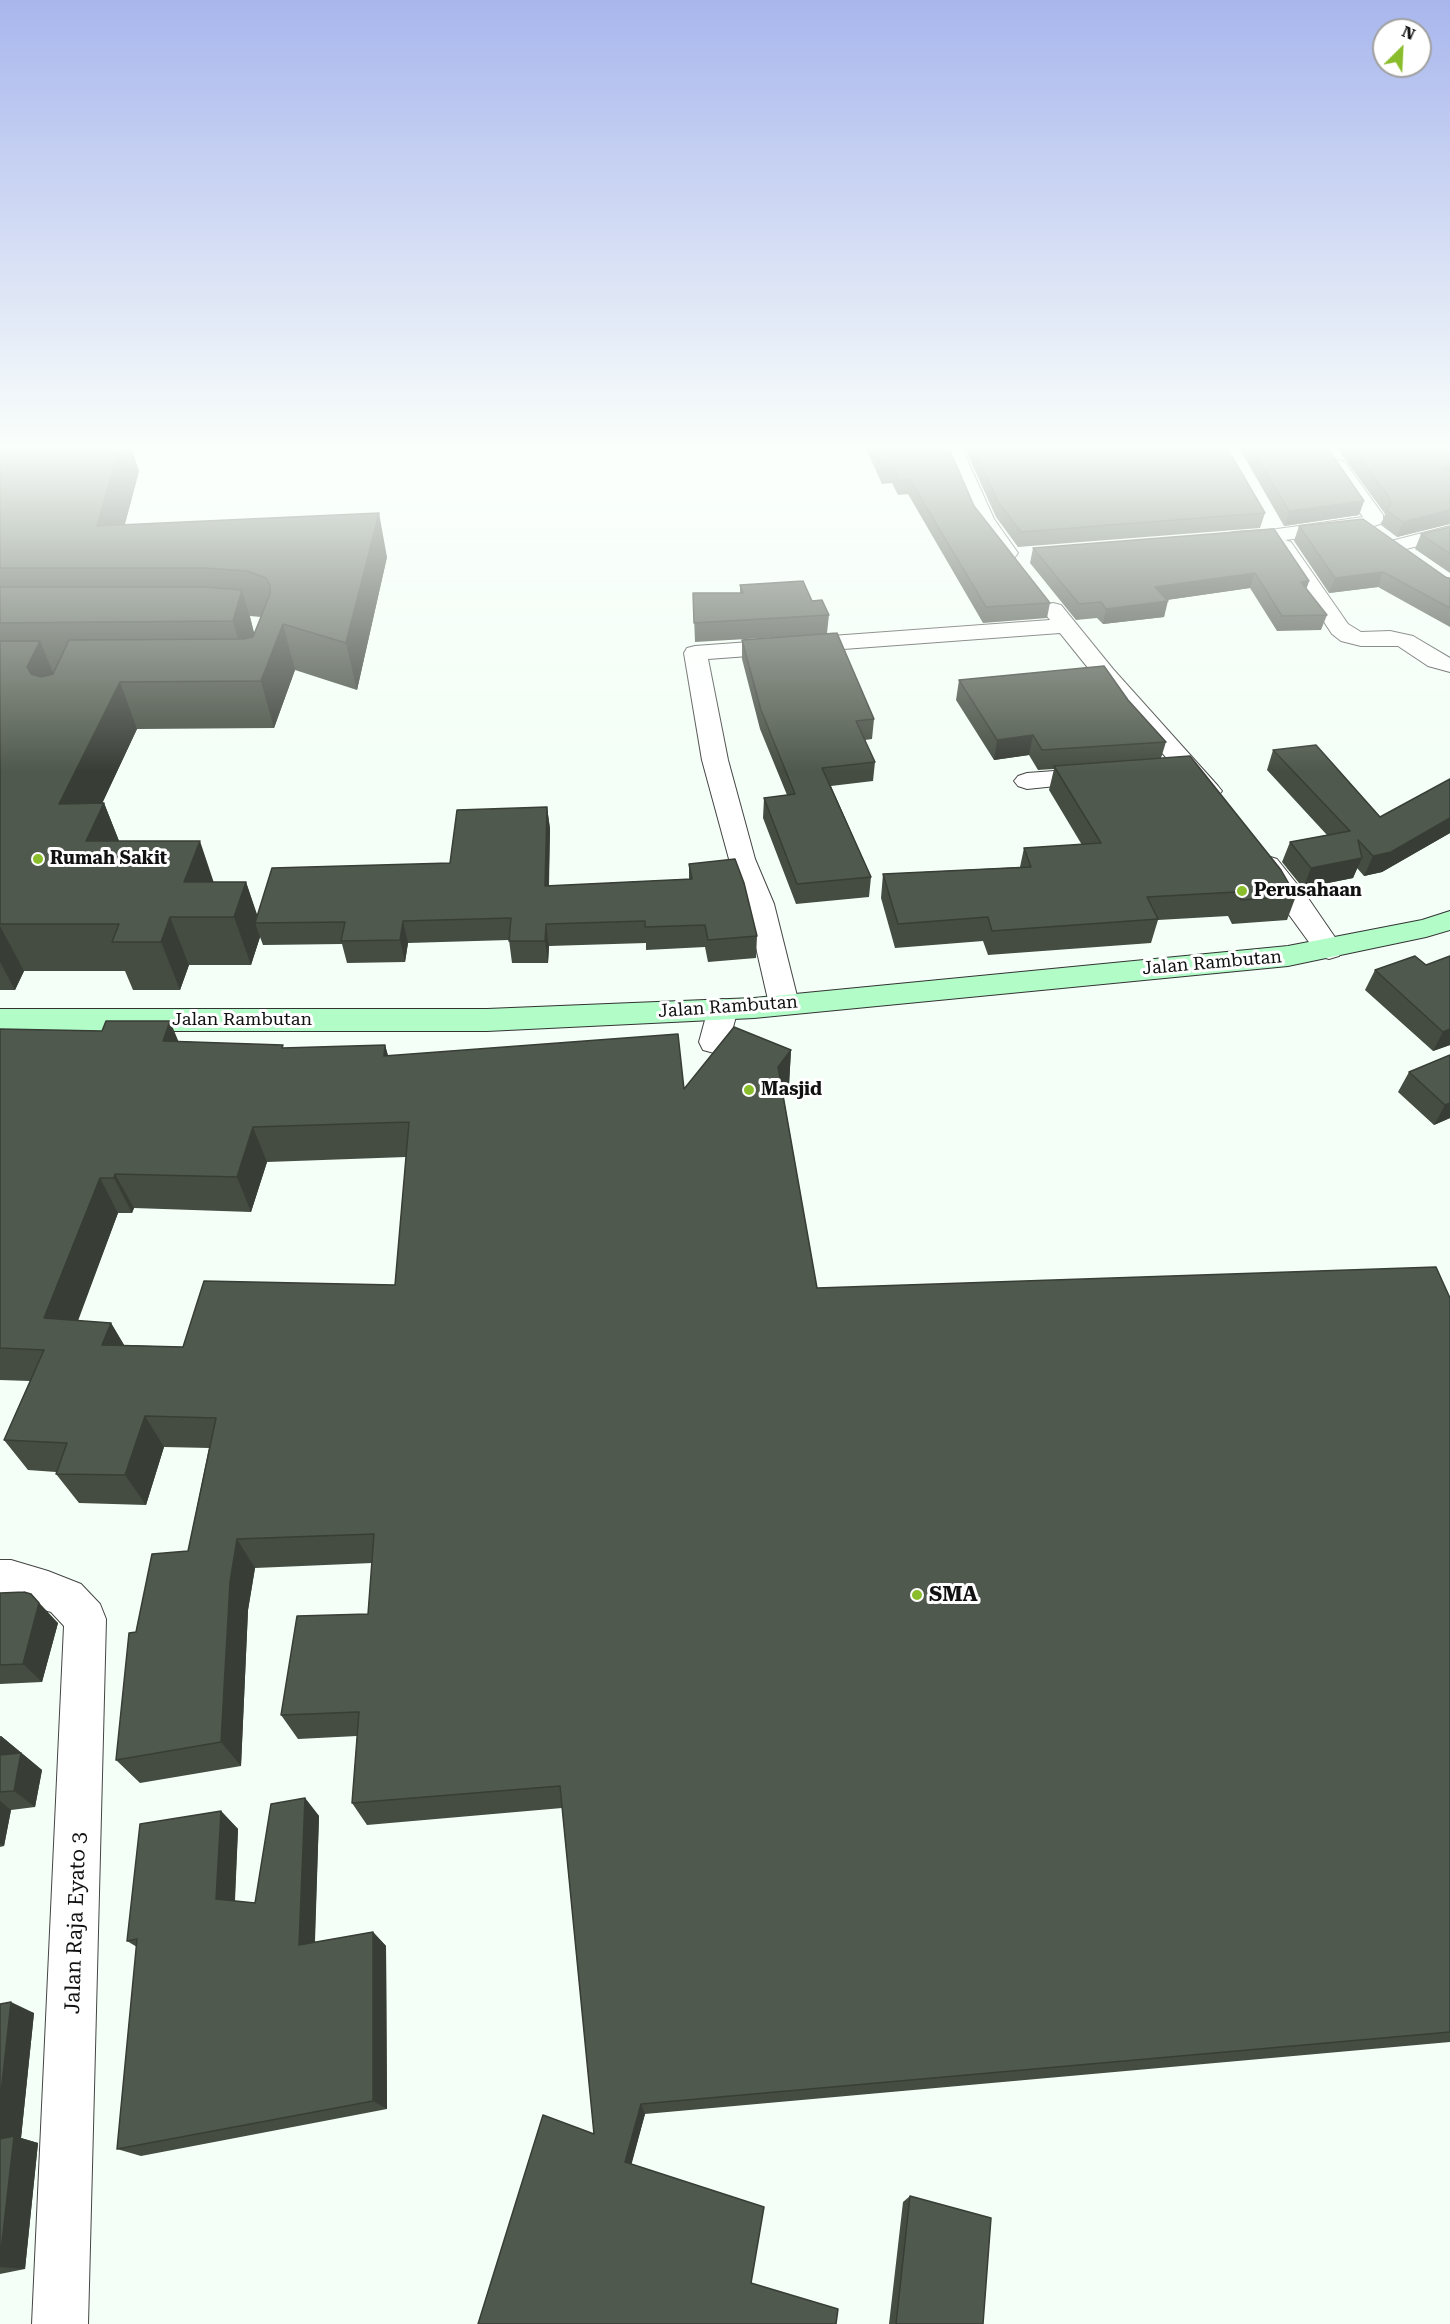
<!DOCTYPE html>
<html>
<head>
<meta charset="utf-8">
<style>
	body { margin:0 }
	#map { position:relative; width:1450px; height:2324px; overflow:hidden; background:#f4fff7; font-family:"Roboto Serif",serif }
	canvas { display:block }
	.north { position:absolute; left:1372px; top:18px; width:60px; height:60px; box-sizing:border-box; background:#fff; border:2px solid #a0a0a0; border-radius:50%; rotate:24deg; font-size:16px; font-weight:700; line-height:24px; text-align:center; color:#111 }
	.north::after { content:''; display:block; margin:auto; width:21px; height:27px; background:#8abd2c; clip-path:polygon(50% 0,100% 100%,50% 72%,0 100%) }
</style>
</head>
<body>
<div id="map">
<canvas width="1450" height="2324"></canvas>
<div class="north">N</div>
</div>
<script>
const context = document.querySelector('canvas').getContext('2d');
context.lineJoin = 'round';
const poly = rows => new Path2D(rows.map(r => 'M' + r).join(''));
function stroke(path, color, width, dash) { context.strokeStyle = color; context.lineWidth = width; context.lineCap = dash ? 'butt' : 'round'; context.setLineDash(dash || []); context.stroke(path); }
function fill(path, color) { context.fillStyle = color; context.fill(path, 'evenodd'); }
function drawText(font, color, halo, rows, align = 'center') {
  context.font = font + ' "Roboto Serif",serif'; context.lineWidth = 6; context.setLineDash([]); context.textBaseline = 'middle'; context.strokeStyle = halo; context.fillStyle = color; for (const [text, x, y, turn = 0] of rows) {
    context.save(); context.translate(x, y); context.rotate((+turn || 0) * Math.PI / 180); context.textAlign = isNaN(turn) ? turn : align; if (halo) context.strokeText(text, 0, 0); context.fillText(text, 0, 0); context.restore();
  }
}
const street = poly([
	[943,446,961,446,994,519,1018,553,1015,557,1008,559,1001,557,974,519,943,446],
	[1338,460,1345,462,1383,515,1383,520,1380,524,1362,530,1285,540,1291,542,1348,624,1361,632,1390,631,1413,636,1450,658,1450,672,1428,666,1398,646,1361,646,1341,641,1332,634,1274,546,1280,541,1234,544,1227,542,1224,538,1227,534,1234,532,1277,529,1363,517,1328,466,1331,462,1338,460],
	[1450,526,1450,538,1394,552,1387,550,1384,546,1387,542,1450,526],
	[1053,603,1061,605,1113,669,1218,786,1222,791,1218,796,1209,799,1200,796,1097,679,1060,633,708,659,728,760,755,859,774,904,799,1004,795,1011,784,1014,773,1011,769,1004,746,904,729,859,702,760,684,653,687,648,695,646,1050,620,1042,610,1045,605,1053,603],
	[1096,768,1105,771,1109,776,1105,781,1027,789,1018,786,1014,781,1018,776,1027,773,1096,768],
	[1267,856,1277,859,1308,898,1343,949,1339,956,1329,959,1319,956,1253,865,1257,859,1267,856],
	[723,999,734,1002,738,1009,729,1042,725,1050,714,1053,703,1050,699,1042,708,1009,712,1002,723,999],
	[0,1560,11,1560,48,1571,81,1584,100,1604,106,1619,88,2324,32,2324,64,1626,51,1612,11,1600,0,1600,0,1560]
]);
const secondary = poly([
	[1450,911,1450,930,1426,937,1288,966,754,1018,487,1031,0,1031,0,1009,487,1009,754,998,1288,946,1422,920,1450,911]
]);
const wall = poly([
	[0,446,139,471,125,524,387,557,357,690,295,670,274,728,137,729,102,803,104,803,119,841,214,882,246,882,257,916,450,863,547,807,550,829,549,886,689,879,689,864,757,936,756,958,708,962,705,947,646,950,646,943,549,946,548,963,512,963,509,940,408,943,405,962,347,963,342,944,263,945,260,937,251,965,189,965,180,990,133,990,125,971,24,971,15,990,0,990],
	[250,616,261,617,254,633],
	[865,446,948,446,974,506,1050,603,1047,618,983,623,908,494,898,495,892,483,882,484],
	[964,446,1226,446,1265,513,1260,528,1018,547,996,517],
	[1238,446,1327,446,1364,501,1359,515,1284,526],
	[1330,446,1450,446,1450,524,1397,537,1381,525,1385,514,1337,448],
	[1299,526,1450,578,1450,627,1378,587,1329,593,1294,541],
	[1450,527,1450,573,1415,549,1421,534],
	[1274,529,1309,581,1306,589,1327,615,1321,630,1277,631,1250,588,1167,600,1164,617,1103,624,1097,618,1076,620,1030,563,1033,548],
	[740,585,812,601,829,615,827,633,874,719,872,739,865,740,875,762,873,781,831,786,871,877,869,897,796,904,763,818,764,798,787,795,760,729,742,659,742,640,781,637,695,642,693,593,740,593],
	[959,680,1128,700,1166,742,1161,758,1296,896,1287,920,1232,924,1228,916,1158,920,1151,943,988,955,983,941,895,948,881,898,883,874,1020,867,1024,848,1082,845,1049,790,1054,769,1038,770,1029,755,994,760,956,700],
	[1273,750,1380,817,1450,779,1450,833,1382,872,1364,876,1357,868,1353,878,1303,888,1282,862,1290,842,1327,835,1267,770],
	[1426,965,1450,1045,1433,1051,1365,990,1375,970],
	[0,1029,284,1048,385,1045,388,1056,684,1089,791,1050,789,1085,783,1094,817,1288,1450,1298,1450,2042,645,2114,631,2164,478,2324,594,2134,562,1808,367,1825,352,1803,357,1736,298,1739,281,1715,368,1614,372,1563,255,1568,248,1610,241,1766,140,1783,116,1760,136,1632,188,1551,209,1448,164,1447,146,1505,79,1503,56,1474,56,1472,28,1470,4,1440,30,1381,0,1380],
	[406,1157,395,1285,183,1347,124,1345,111,1323,78,1321,118,1213,132,1213,134,1208,251,1212,267,1162],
	[1450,1055,1450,1118,1434,1125,1398,1092,1409,1072],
	[0,1593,58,1623,42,1682,0,1684],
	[0,1736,1,1736,42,1770,35,1807,11,1810,4,1846,0,1847],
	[305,1798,319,1816,315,1942,373,1932,386,1946,387,2109,141,2156,117,2149,137,1947,127,1941,221,1811,238,1829,235,1901,255,1903],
	[0,2004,34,2013,21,2138,38,2143,25,2269,0,2274],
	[910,2196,983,2324,889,2324,903,2202]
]);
const shadedWall = poly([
	[120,446,131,446,139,471,113,568,97,526],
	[1364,501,1359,515,1284,526,1289,511],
	[1450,510,1449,524,1397,537,1403,522],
	[379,513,387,557,357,690,346,643],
	[1383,572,1378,587,1329,593,1335,578],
	[1255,573,1250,588,1152,602,1155,587],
	[1309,581,1304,596,1301,582],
	[242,590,255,636,246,667,233,621],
	[1168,601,1164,617,1103,624,1106,609],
	[283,624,295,670,274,728,261,681],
	[40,641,59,687,47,713,27,667],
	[120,682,137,729,80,851,59,804],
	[1033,735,1029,755,994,760,997,740],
	[104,803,123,851,86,841],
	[547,807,550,829,548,908,545,886],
	[1450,818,1450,833,1382,872,1364,876,1373,856],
	[200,841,216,889,184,882],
	[1362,858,1353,878,1303,888,1311,868],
	[246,882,260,923,255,923,260,937,251,965,234,917],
	[170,917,189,965,180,990,161,942],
	[403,921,408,943,405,962,400,940],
	[546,924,549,946,548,963,545,941],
	[0,926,24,971,15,990,0,962],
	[170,1021,185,1057,163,1041],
	[1450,1029,1450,1045,1433,1051,1443,1032],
	[385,1045,395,1080,384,1056],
	[791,1050,789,1085,777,1103,778,1067],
	[1450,1103,1450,1118,1434,1125,1445,1105],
	[253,1127,267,1162,251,1212,237,1177],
	[115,1174,134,1208,132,1213,114,1178],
	[100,1178,118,1213,66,1351,44,1318],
	[111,1323,130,1355,102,1345],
	[145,1416,164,1447,146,1505,125,1475],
	[237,1539,255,1568,248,1610,241,1766,221,1742,230,1582],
	[31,1594,58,1623,42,1682,23,1664],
	[1,1736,42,1770,35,1807,14,1791,0,1758,0,1742],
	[305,1798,319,1816,314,1959,299,1945],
	[0,1801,11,1810,4,1846,0,1844],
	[221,1811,238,1829,234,1914,216,1899],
	[373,1932,386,1946,387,2109,373,2101],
	[11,2002,34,2013,21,2138,38,2143,25,2269,0,2267,0,2102],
	[641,2104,645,2114,630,2170,625,2162]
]);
const building = poly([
	[0,446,120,446,97,526,379,513,346,643,283,624,261,681,120,682,59,804,104,803,86,841,200,841,184,882,246,882,234,917,170,917,161,942,112,942,119,924,0,924,0,641,40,641,27,667,31,674,41,677,53,674,69,640,244,639,253,637,270,594,270,585,266,578,247,571,205,568,0,568,0,446],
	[873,446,948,446,974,506,1050,603,986,607,910,480,899,480,894,469,883,469,873,446],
	[972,446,1226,446,1265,513,1021,532,998,502,972,446],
	[1250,446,1326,446,1364,501,1289,511,1250,446],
	[1351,446,1450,446,1450,467,1443,468,1450,472,1450,510,1403,522,1386,510,1391,505,1390,499,1351,446],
	[1363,519,1447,578,1450,578,1450,608,1383,572,1335,578,1299,526,1363,519],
	[1450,527,1450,554,1421,534,1450,527],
	[1274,529,1309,581,1301,582,1327,615,1282,616,1255,573,1155,587,1168,601,1106,609,1101,602,1079,604,1033,548,1274,529],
	[803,581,812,601,822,600,829,615,694,623,693,593,743,593,740,585,803,581],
	[0,587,204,587,242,590,233,621,0,623,0,587],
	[837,633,874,719,856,721,875,762,822,768,871,877,797,884,764,798,795,794,761,710,742,640,837,633],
	[1104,666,1128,700,1166,742,1042,750,1033,735,997,740,959,680,1104,666],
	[1316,745,1380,817,1450,779,1450,818,1391,852,1373,856,1358,840,1362,858,1311,868,1290,842,1350,831,1273,750,1316,745],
	[1190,756,1281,870,1296,896,1241,900,1236,892,1147,897,1158,919,992,931,988,917,898,924,883,874,1031,867,1024,848,1101,843,1054,766,1190,756],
	[547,807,545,886,692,879,689,864,735,859,744,883,757,936,708,940,705,925,645,927,645,921,546,924,545,941,509,941,511,918,403,921,400,940,341,941,345,922,255,923,272,868,450,863,457,810,547,807],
	[1415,956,1426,965,1450,956,1450,1029,1443,1032,1375,970,1415,956],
	[106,1021,170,1021,163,1041,283,1045,282,1048,385,1045,384,1056,678,1034,684,1089,734,1027,791,1050,778,1067,817,1288,1436,1267,1450,1298,1450,2032,641,2104,625,2162,764,2207,751,2283,838,2309,836,2324,478,2324,543,2115,594,2134,560,1786,352,1803,359,1712,281,1715,297,1616,368,1614,374,1534,237,1539,230,1582,221,1742,116,1760,129,1633,136,1632,152,1554,188,1551,216,1418,145,1416,125,1475,56,1474,67,1443,4,1440,44,1350,0,1348,0,1029,102,1031,106,1021],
	[409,1122,395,1285,204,1281,183,1347,102,1345,111,1323,44,1318,100,1178,114,1178,115,1174,237,1177,253,1127,409,1122],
	[1450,1055,1450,1103,1445,1105,1409,1072,1450,1055],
	[24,1592,31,1594,39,1603,23,1664,0,1665,0,1593,24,1592],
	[21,1753,14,1791,0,1792,0,1755,21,1753],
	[305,1798,299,1945,373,1932,373,2101,117,2149,137,1939,127,1941,140,1824,221,1811,216,1899,255,1903,271,1804,305,1798],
	[11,2002,0,2102,0,2004,11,2002],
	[14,2136,0,2260,0,2139,14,2136],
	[910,2196,991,2218,983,2324,896,2324,910,2196]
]);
const markers = [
	[38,859,6,"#8abd2c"],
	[1242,891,6,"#8abd2c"],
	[749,1090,6,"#8abd2c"],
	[917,1595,6,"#8abd2c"]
];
const poiNames = [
	["Rumah Sakit",50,859],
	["Perusahaan",1254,891],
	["Masjid",761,1090]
];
const streetNames = [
	["Jalan Rambutan",1212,963,-5],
	["Jalan Rambutan",728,1007,-4],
	["Jalan Rambutan",242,1020]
];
const nearPoinames = [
	["SMA",929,1595]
];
const nearStreetnames = [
	["Jalan Raja Eyato 3",76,1923,-88]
];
stroke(street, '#444', 2);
stroke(secondary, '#333', 2);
fill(street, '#fff');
fill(secondary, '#b2fcc8');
fill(wall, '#454d42');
fill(shadedWall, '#383e36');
fill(building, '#50594d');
stroke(building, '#383e36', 1.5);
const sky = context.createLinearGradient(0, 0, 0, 772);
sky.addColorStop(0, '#a8b6ed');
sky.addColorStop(0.58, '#fafffb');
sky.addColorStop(1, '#fafffb00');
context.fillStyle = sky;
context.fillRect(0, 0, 1450, 772);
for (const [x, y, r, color] of markers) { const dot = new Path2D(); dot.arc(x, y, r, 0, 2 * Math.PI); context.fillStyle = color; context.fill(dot); stroke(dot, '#fff', 2); }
drawText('bold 18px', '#111', '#fff', poiNames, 'left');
drawText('18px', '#111', '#fff', streetNames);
drawText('bold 21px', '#111', '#fff', nearPoinames, 'left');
drawText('21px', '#111', '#fff', nearStreetnames);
</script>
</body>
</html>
